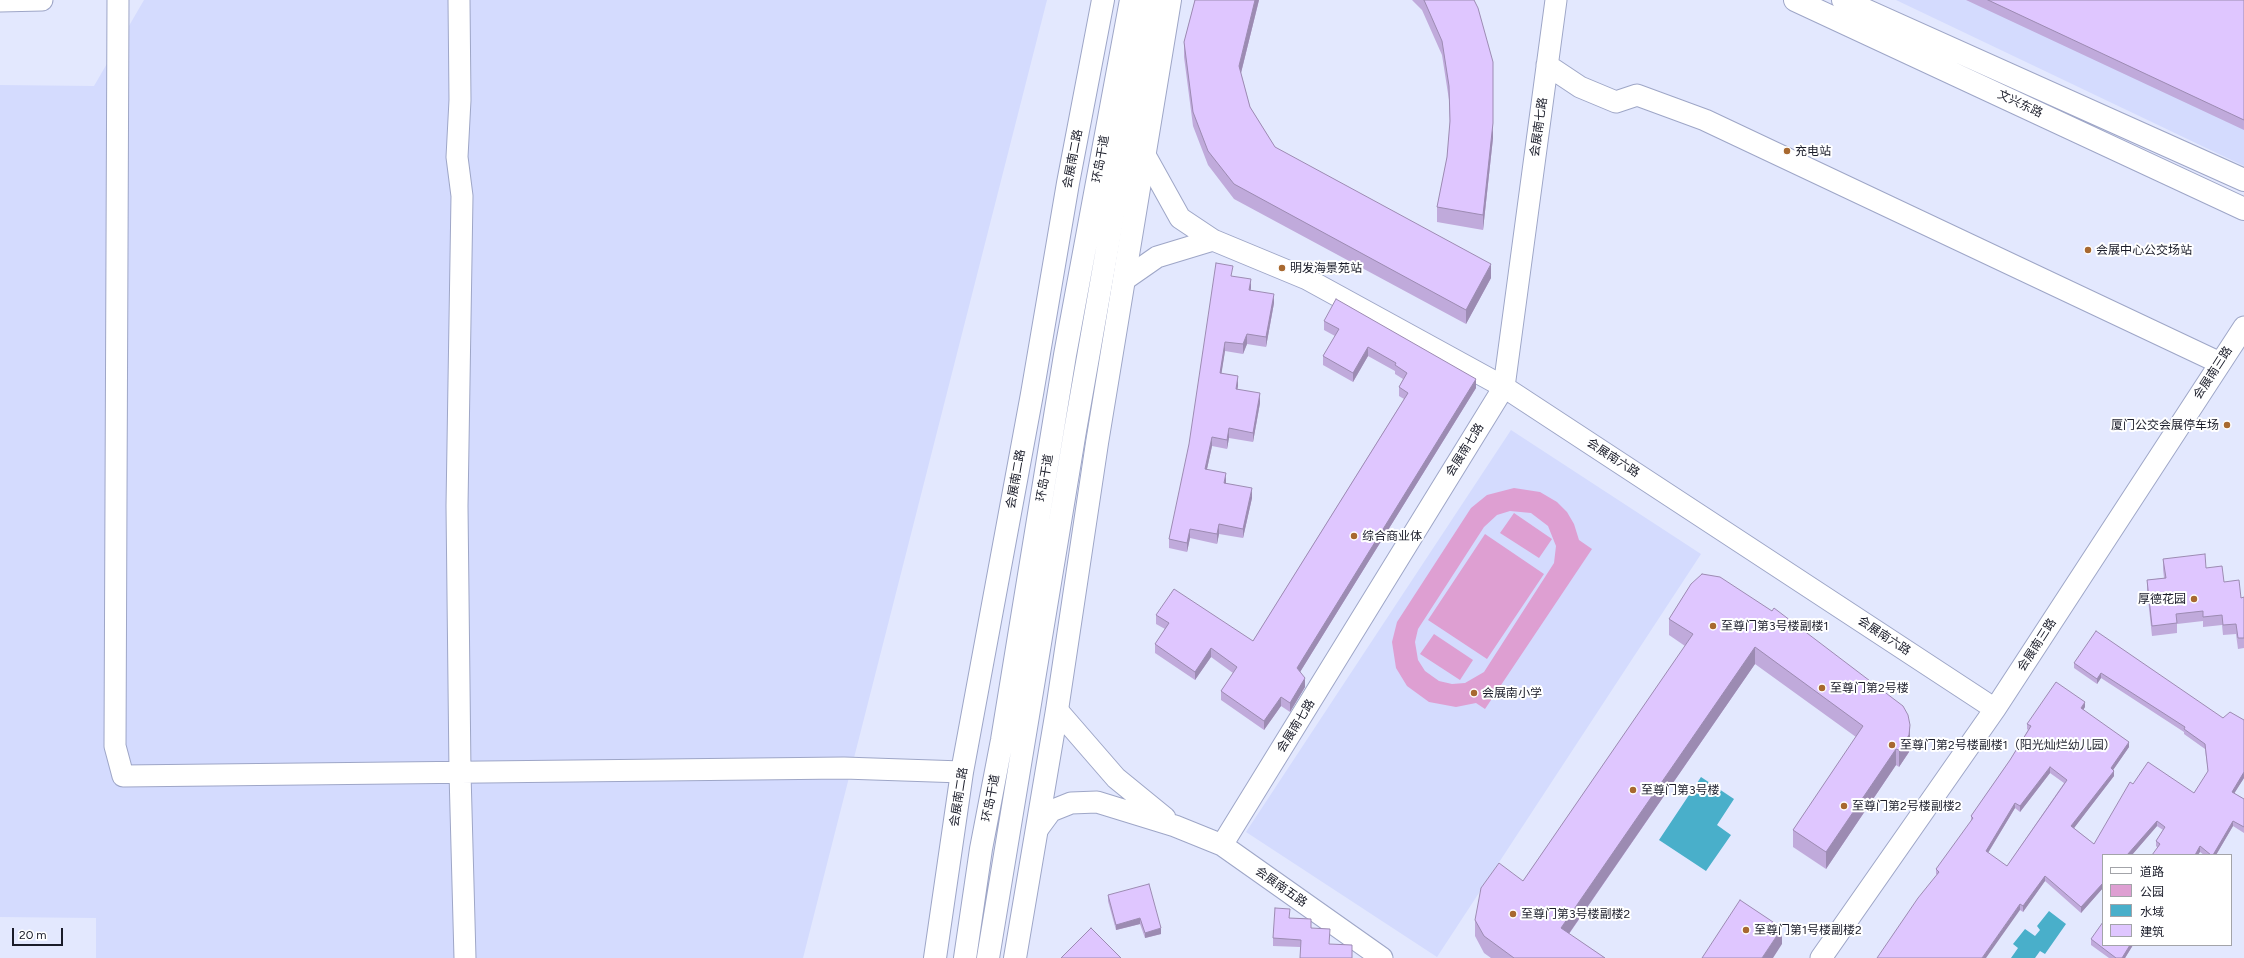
<!DOCTYPE html>
<html>
<head>
<meta charset="utf-8">
<style>
	body { margin:0 }
	#map { position:relative; width:2244px; height:958px; overflow:hidden; background:#e3e8fe; font-family:Figtree,"Noto Sans SC",sans-serif }
	canvas { display:block }
	.legend { position:absolute; left:2102px; top:854px; width:130px; height:92px; box-sizing:border-box; background:#fff; border:1px solid #a3a4a9; margin:0; padding:5px 7px; list-style:none; font-size:12px; color:#1a1c29 }
	.legend li { display:flex; align-items:center; gap:8px; height:20px }
	.legend b { width:20px; border:1px solid #a3a4a9 }
	.scale { position:absolute; left:12px; top:928px; width:51px; height:18px; box-sizing:border-box; border:2px solid #1a1c29; border-top:0; padding-left:5px; font-size:12px; line-height:14px; white-space:nowrap; color:#1a1c29; -webkit-text-stroke:3px #fff; paint-order:stroke }
</style>
</head>
<body>
<div id="map">
<canvas width="2244" height="958"></canvas>
<ul class="legend">
<li><b style="height:5px;background:#fff"></b>道路</li>
<li><b style="height:11px;background:#de9fd2"></b>公园</li>
<li><b style="height:11px;background:#49afca"></b>水域</li>
<li><b style="height:11px;background:#dfc6ff"></b>建筑</li>
</ul>
<div class="scale">20 m</div>
</div>
<script>
const context = document.querySelector('canvas').getContext('2d');
context.lineJoin = 'round';
function fill(path, color) { context.fillStyle = color; context.fill(path, 'evenodd'); }
const poly = rows => new Path2D(rows.map(r => 'M' + r).join(''));
function stroke(path, color, width, dash) { context.strokeStyle = color; context.lineWidth = width; context.lineCap = dash ? 'butt' : 'round'; context.setLineDash(dash || []); context.stroke(path); }
function drawText(font, color, halo, rows, align = 'center') {
  context.font = font + ' Figtree,"Noto Sans SC",sans-serif'; context.lineWidth = 4; context.setLineDash([]); context.textBaseline = 'middle'; context.strokeStyle = halo; context.fillStyle = color; for (const [text, x, y, turn = 0] of rows) {
    context.save(); context.translate(x, y); context.rotate((+turn || 0) * Math.PI / 180); context.textAlign = isNaN(turn) ? turn : align; if (halo) context.strokeText(text, 0, 0); context.fillText(text, 0, 0); context.restore();
  }
}
const built = poly([
	[144,0,1047,0,803,958,96,958,96,918,0,917,0,85,94,86],
	[1896,0,2244,0,2244,166],
	[1511,430,1701,554,1437,957,1246,832]
]);
const green = poly([
	[1514,488,1540,492,1557,502,1567,512,1574,524,1579,540,1592,549,1485,709,1476,703,1456,707,1429,702,1407,686,1396,668,1392,642,1397,622,1471,508,1487,495],
	[1510,511,1531,513,1548,526,1556,546,1554,563,1484,672,1465,683,1452,684,1439,681,1425,671,1418,660,1415,642,1418,629,1484,527,1497,515],
	[1514,513,1552,539,1539,558,1500,533],
	[1485,534,1544,574,1487,659,1428,620],
	[1434,634,1473,660,1460,680,1420,654]
]);
const water = poly([
	[1701,777,1734,799,1717,825,1731,835,1706,871,1659,840],
	[2049,911,2066,924,2045,954,2040,951,2035,958,2011,958,2018,948,2013,944,2025,929,2035,936,2040,930,2037,926]
]);
const minor = poly([
	[118,0,115,746,123,776,844,768,962,772],
	[459,0,460,100,457,157,462,196,457,506,460,773,465,958],
	[0,1,42,0],
	[1547,65,1580,87,1616,102,1637,95,1705,120,2220,363],
	[1145,155,1180,218,1213,240,1307,279,1504,387,1995,709],
	[1124,280,1157,257,1213,240],
	[1057,710,1116,778,1165,818],
	[1037,830,1051,811,1071,803,1097,802,1175,826,1222,845,1382,958],
	[1222,845,1504,387,1556,0],
	[1821,958,1995,709,2244,327]
]);
const major = poly([
	[1795,0,2244,209],
	[1843,0,2244,180],
	[935,958,962,772,1032,394,1068,183,1103,0],
	[1015,958,1057,710,1097,443,1170,0]
]);
const highway = poly([
	[965,958,981,849,1002,740,1065,355,1131,0],
	[988,958,1075,431,1151,0]
]);
const wall = poly([
	[1195,0,1259,0,1241,73,1250,107,1275,147,1491,278,1466,324,1234,199,1208,165,1193,126,1184,57,1184,42],
	[1412,0,1474,0,1493,138,1483,230,1437,222,1437,207,1447,157,1450,126,1449,100,1442,55,1422,10],
	[1966,0,2244,0,2244,130],
	[1233,276,1251,288,1250,290,1274,303,1266,347,1247,344,1243,354,1225,351,1221,374,1238,386,1237,389,1260,403,1253,442,1229,438,1227,449,1212,446,1207,469,1226,483,1252,498,1243,538,1219,534,1217,544,1190,538,1187,552,1169,548,1169,539],
	[1324,321,1476,388,1300,672,1305,687,1290,712,1281,706,1264,730,1221,700,1221,691,1233,673,1211,657,1195,680,1155,653,1155,644,1165,629,1156,624,1156,615,1253,641,1404,399,1399,396,1399,387,1403,379,1395,374,1395,371,1368,356,1353,382,1323,365,1323,356,1335,336,1324,330],
	[2163,559,2206,568,2224,582,2241,598,2244,597,2244,648,2238,649,2236,634,2223,635,2222,625,2203,627,2203,621,2177,624,2177,633,2152,636,2147,590,2147,580,2164,578,2163,569],
	[1691,584,1910,741,1909,752,1899,767,1896,765,1826,869,1793,847,1793,830,1856,737,1755,664,1569,934,1605,958,1491,958,1484,953,1475,936,1475,920,1523,881,1685,646,1669,635,1669,619],
	[2074,663,2223,718,2244,720,2244,778,2234,793,2244,799,2244,833,2233,826,2216,855,2204,855,2200,852,2157,847,2156,846,2156,841,2163,830,2157,826,2081,913,2045,881,2023,912,2020,910,1937,875,1936,874,1936,869,1971,822,1971,816,2010,760,2028,730,2027,729,2027,724,2085,707,2083,710,2129,747,2113,770,2114,776,2074,828,2094,844,2133,784,2194,793,2208,772,2205,749,2184,734,2184,732,2101,678,2097,684,2074,668],
	[2050,773,2064,783,2007,866,1988,853,2015,808,2020,812],
	[1108,895,1161,934,1145,938,1140,924,1116,930,1108,901],
	[1290,918,1311,919,1300,947,1273,946,1273,938],
	[2091,939,2133,945,2125,958,2109,958,2091,945]
]);
const shadedWall = poly([
	[1255,0,1259,0,1239,81,1239,66],
	[1493,123,1493,138,1483,230,1483,215],
	[1491,264,1491,278,1466,324,1466,310],
	[1251,279,1251,288,1249,299,1249,290],
	[1274,294,1274,303,1266,347,1266,337],
	[1247,334,1247,344,1243,354,1243,344],
	[1225,342,1225,351,1220,383,1220,373],
	[1368,347,1368,356,1353,382,1353,373],
	[1238,376,1238,386,1236,398,1236,389],
	[1476,379,1476,388,1297,677,1297,668],
	[1260,393,1260,403,1253,442,1253,433],
	[1229,428,1229,438,1227,449,1227,440],
	[1212,437,1212,446,1205,478,1205,469],
	[1226,473,1226,483,1224,492,1224,483],
	[1252,488,1252,498,1243,538,1243,529],
	[1219,524,1219,534,1217,544,1217,534],
	[1190,529,1190,538,1187,552,1187,543],
	[1755,647,1755,664,1561,945,1561,928],
	[1211,648,1211,657,1195,680,1195,672],
	[2101,673,2101,678,2097,684,2097,679],
	[1305,678,1305,687,1290,712,1290,703],
	[1281,697,1281,706,1264,730,1264,721],
	[2085,702,2085,707,2081,714,2081,708],
	[1910,725,1910,741,1909,752,1899,767,1899,750],
	[2129,742,2129,747,2111,773,2111,768],
	[1896,749,1896,765,1826,869,1826,852],
	[2050,767,2050,773,2020,812,2020,806],
	[2114,771,2114,776,2071,832,2071,826],
	[2244,772,2244,778,2232,797,2232,792],
	[2015,803,2015,808,1986,856,1986,851],
	[2157,821,2157,826,2132,855,2127,855],
	[2233,821,2233,826,2216,855,2213,855],
	[2200,846,2200,852,2198,855,2195,855],
	[2045,876,2045,881,2023,912,2023,906],
	[2103,883,2103,888,2081,913,2081,907],
	[2020,904,2020,910,1986,958,1982,958],
	[1140,918,1140,924,1116,930,1116,925],
	[1161,928,1161,934,1145,938,1145,933],
	[1782,928,1782,944,1773,958,1762,958],
	[2130,945,2133,945,2125,958,2122,958]
]);
const building = poly([
	[1195,0,1255,0,1239,66,1250,107,1275,147,1491,264,1466,310,1234,184,1208,151,1193,112,1184,42,1195,0],
	[1424,0,1474,0,1478,8,1493,62,1493,123,1483,215,1437,207,1447,157,1450,121,1449,86,1442,41,1424,0],
	[1988,0,2244,0,2244,120,1988,0],
	[1216,263,1233,266,1231,276,1251,279,1249,290,1274,294,1266,337,1247,334,1243,344,1225,342,1220,373,1238,376,1236,389,1260,393,1253,433,1229,428,1227,440,1212,437,1205,469,1226,473,1224,483,1252,488,1243,529,1219,524,1217,534,1190,529,1187,543,1169,539,1189,444,1216,263],
	[1336,299,1476,379,1297,668,1305,678,1290,703,1281,697,1264,721,1221,691,1237,667,1211,648,1195,672,1155,644,1169,623,1156,615,1174,589,1253,641,1408,393,1399,387,1407,373,1395,365,1396,363,1368,347,1353,373,1323,356,1339,329,1324,321,1336,299],
	[2205,554,2206,568,2222,566,2224,582,2239,580,2241,598,2244,597,2244,638,2238,638,2236,624,2223,625,2222,615,2203,617,2203,611,2176,614,2177,623,2152,626,2147,580,2166,578,2163,559,2205,554],
	[1702,574,1720,577,1772,611,1774,608,1903,706,1908,715,1910,725,1909,735,1899,750,1896,749,1826,852,1793,830,1863,726,1755,647,1561,928,1605,958,1514,958,1484,936,1475,920,1481,888,1499,863,1523,881,1693,634,1669,619,1691,584,1702,574],
	[2096,631,2223,718,2230,712,2244,720,2244,772,2232,792,2244,799,2244,827,2233,821,2213,855,2211,855,2200,846,2195,855,2152,855,2160,844,2156,841,2165,827,2157,821,2127,855,2103,855,2103,883,2081,907,2045,876,2023,906,2020,904,1982,958,1877,958,1918,898,1939,872,1936,869,1973,818,1971,816,2010,760,2031,726,2027,724,2056,682,2085,702,2081,708,2129,742,2111,768,2114,771,2071,826,2094,844,2130,782,2133,784,2148,762,2194,793,2208,771,2205,744,2184,729,2185,727,2101,673,2097,679,2074,663,2096,631],
	[2050,767,2067,780,2007,866,1986,851,2015,803,2020,806,2050,767],
	[1149,884,1161,928,1145,933,1140,918,1116,925,1108,895,1149,884],
	[1740,900,1782,928,1762,958,1702,958,1740,900],
	[1275,908,1290,909,1289,918,1311,919,1311,928,1330,929,1329,944,1352,945,1352,958,1300,958,1301,940,1273,938,1275,908],
	[2103,922,2103,945,2130,945,2122,958,2116,958,2091,939,2103,922],
	[1091,928,1121,958,1061,958,1091,928]
]);
const markers = [
	[1787,151,4,"#a86930"],
	[2088,250,4,"#a86930"],
	[1282,268,4,"#a86930"],
	[2227,425,4,"#a86930"],
	[1354,536,4,"#a86930"],
	[2194,599,4,"#a86930"],
	[1713,626,4,"#a86930"],
	[1822,688,4,"#a86930"],
	[1474,693,4,"#a86930"],
	[1892,745,4,"#a86930"],
	[1633,790,4,"#a86930"],
	[1844,806,4,"#a86930"],
	[1513,914,4,"#a86930"],
	[1746,930,4,"#a86930"]
];
const streetNames = [
	["文兴东路",2020,104,25],
	["会展南七路",1539,127,-82],
	["会展南二路",1073,159,-79],
	["环岛干道",1101,159,-80],
	["会展南三路",2213,373,-57],
	["会展南七路",1465,450,-58],
	["会展南六路",1613,458,33],
	["环岛干道",1045,478,-80],
	["会展南二路",1016,479,-80],
	["会展南六路",1884,636,33],
	["会展南三路",2037,645,-57],
	["会展南七路",1296,726,-58],
	["会展南二路",959,797,-81],
	["环岛干道",991,798,-79],
	["会展南五路",1281,887,35]
];
const poiNames = [
	["充电站",1795,151],
	["会展中心公交场站",2096,250],
	["明发海景苑站",1290,268],
	["厦门公交会展停车场",2219,425,"right"],
	["综合商业体",1362,536],
	["厚德花园",2186,599,"right"],
	["至尊门第3号楼副楼1",1721,626],
	["至尊门第2号楼",1830,688],
	["会展南小学",1482,693],
	["至尊门第2号楼副楼1（阳光灿烂幼儿园）",1900,745],
	["至尊门第3号楼",1641,790],
	["至尊门第2号楼副楼2",1852,806],
	["至尊门第3号楼副楼2",1521,914],
	["至尊门第1号楼副楼2",1754,930]
];
fill(built, '#d4dbfe');
fill(green, '#de9fd2');
fill(water, '#49afca');
stroke(minor, '#9ea6c7', 23);
stroke(major, '#9ea6c7', 24);
stroke(highway, '#9ea6c7', 24);
stroke(minor, '#fff', 21);
stroke(major, '#fff', 22);
stroke(highway, '#fff', 22);
fill(wall, '#c0aadb');
fill(shadedWall, '#9c8bb2');
fill(building, '#dfc6ff');
stroke(building, '#9c8bb2', 1);
for (const [x, y, r, color] of markers) { const dot = new Path2D(); dot.arc(x, y, r, 0, 2 * Math.PI); context.fillStyle = color; context.fill(dot); stroke(dot, '#fff', 1.5); }
drawText('12px', '#1a1c29', '#fff', streetNames);
drawText('12px', '#1a1c29', '#fff', poiNames, 'left');
</script>
</body>
</html>
